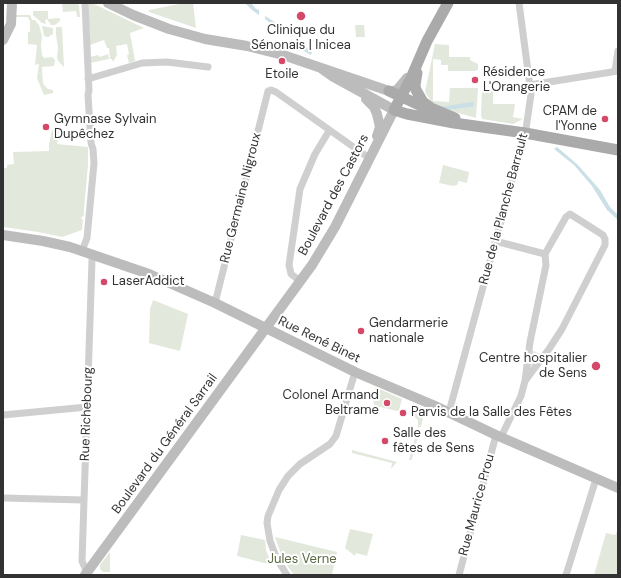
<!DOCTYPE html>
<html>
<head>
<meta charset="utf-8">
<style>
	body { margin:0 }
	#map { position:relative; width:621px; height:578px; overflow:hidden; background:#fff; font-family:"DM Sans",sans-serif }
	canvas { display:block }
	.frame { position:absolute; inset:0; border:4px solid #323232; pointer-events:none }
</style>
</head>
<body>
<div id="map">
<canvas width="621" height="578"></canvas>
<div class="frame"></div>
</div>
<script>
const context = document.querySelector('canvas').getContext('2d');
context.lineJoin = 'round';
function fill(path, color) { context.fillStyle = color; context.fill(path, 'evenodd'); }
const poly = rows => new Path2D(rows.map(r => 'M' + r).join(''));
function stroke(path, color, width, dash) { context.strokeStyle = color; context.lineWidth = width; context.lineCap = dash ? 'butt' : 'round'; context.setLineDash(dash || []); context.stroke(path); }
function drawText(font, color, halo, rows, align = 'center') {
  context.font = font + ' "DM Sans",sans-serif'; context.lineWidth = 4; context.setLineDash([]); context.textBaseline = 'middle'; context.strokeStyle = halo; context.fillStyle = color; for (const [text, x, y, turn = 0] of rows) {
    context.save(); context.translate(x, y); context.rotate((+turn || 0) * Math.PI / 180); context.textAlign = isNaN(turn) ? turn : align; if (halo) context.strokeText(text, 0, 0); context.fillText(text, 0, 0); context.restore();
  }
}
const green = poly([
	[62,3,74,3,79,5,80,17,77,17,76,11,63,12],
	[90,3,92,3,144,28,130,33,135,61,129,63,127,55,129,54,127,44,116,46,117,55,113,62,112,59,110,59,109,48,107,48,104,40,90,45,88,5],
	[184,3,193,3,196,28,149,12,149,10],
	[33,11,48,11,48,19,60,18,60,21,55,25,51,25,47,19,45,20,46,24,42,23,33,15],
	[15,15,30,15,32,20,35,20,39,25,42,36,41,45,42,55,44,58,52,57,55,60,54,66,42,67,43,84,48,89,53,90,53,93,44,95,37,78,39,64,35,65,37,45,28,44,28,32,30,32,30,20,29,20,28,17,15,17],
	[355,25,364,25,365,37,356,37],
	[42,26,53,28,53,34,48,37,44,36],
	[56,27,62,27,64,67,59,62,57,58,58,48,56,35],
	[435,44,449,45,449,57,470,57,470,60,478,64,478,70,476,70,476,71,448,71,448,65,441,65,441,60,433,59,433,101,449,102,450,88,478,88,476,118,448,110,473,107,438,107,432,103,425,92],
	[108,54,109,59,90,63,90,57,98,55,100,57],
	[482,90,493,91,493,104,515,104,513,117,523,119,513,124,482,119,481,115],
	[52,130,59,131,57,144,88,147,88,165,84,209,84,215,81,218,83,220,82,230,62,237,38,232,3,227,3,168,7,168,7,165,14,164,13,152,49,151,49,144],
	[443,165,469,172,467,183,459,181,457,185,453,186,439,183],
	[153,300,188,314,180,351,149,343,150,309],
	[531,350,543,355,530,372],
	[375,387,402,399,399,410,397,411,376,406,374,404,372,397],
	[413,403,425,409,421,427,418,427,418,420,411,413],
	[417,430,420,430,412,459,411,460,409,460],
	[352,450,397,462,391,469,392,463,352,453],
	[350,529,373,534,367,556,356,553,355,556,345,548],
	[618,530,618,575,594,575,606,533,615,535],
	[241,535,265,540,266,550,272,565,237,556],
	[275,537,337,552,332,575,294,575,283,560],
	[110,552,110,572,103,572,100,569,100,565]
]);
const water = poly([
	[245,3,251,3,256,9,259,10,259,15,252,10],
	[265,16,281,26,281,31,265,19],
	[295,37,312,52,311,55,295,46],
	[472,102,474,103,473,107,448,110,439,107],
	[557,147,578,165,600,190,610,207,618,215,618,220,607,210,592,186,574,165,554,149]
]);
const street = poly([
	[615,71,618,51],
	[88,79,142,63,167,62,208,67],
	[530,85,618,71],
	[495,241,545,254,546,265,530,342,525,381,521,396,501,437],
	[82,251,87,238,94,163,93,149,91,143,88,95,89,90,85,3],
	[300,281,291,274,289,265,300,189,315,154,329,131],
	[215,303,268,91,271,90,276,92,369,158],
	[525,381,549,349,562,329,605,245,605,239,603,235,570,214,566,217,545,254],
	[449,412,526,129,531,94,519,3],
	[3,415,87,407],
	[3,498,84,500],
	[89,571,85,568,82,561,92,260,93,255],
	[287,575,277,559,270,541,267,523,268,516,279,490,288,476,300,464,330,444,336,436,355,372],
	[459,575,496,435],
	[566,575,596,479]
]);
const secondary = poly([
	[108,3,133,15,169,29,205,39,247,46,283,55,389,91,395,91,398,89,407,78],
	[3,40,11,24,12,3],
	[366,99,374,107,377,114,380,127,377,136],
	[3,235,43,241,70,247,149,274,215,303,355,372,433,405,496,435,618,488],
	[85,575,312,265,335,227,394,110,332,76,322,69]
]);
const primary = poly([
	[448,3,427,41,411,78,394,110,407,114,454,123,525,133,618,150],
	[417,73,415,85,416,90,423,102,431,108,455,118],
	[389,91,428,109]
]);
const markers = [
	[301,16,5,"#d44967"],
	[282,61,4,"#d44967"],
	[475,80,4,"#d44967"],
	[605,119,4,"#d44967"],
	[46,127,4,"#d44967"],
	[104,282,4,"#d44967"],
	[361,331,4,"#d44967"],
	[596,366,5,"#d44967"],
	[387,403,4,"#d44967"],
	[403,413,4,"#d44967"],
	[385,441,4,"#d44967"]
];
const poiNames = [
	["Clinique du",301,31,"center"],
	["Sénonais | Inicea",301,46,"center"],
	["Résidence",483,73],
	["L'Orangerie",483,88],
	["Etoile",282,75,"center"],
	["CPAM de",597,112,"right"],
	["l'Yonne",597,127,"right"],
	["Gymnase Sylvain",54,120],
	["Dupêchez",54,135],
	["LaserAddict",112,282],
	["Gendarmerie",369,324],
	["nationale",369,339],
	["Centre hospitalier",587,359,"right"],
	["de Sens",587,374,"right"],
	["Colonel Armand",379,396,"right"],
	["Beltrame",379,411,"right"],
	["Parvis de la Salle des Fêtes",411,413],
	["Salle des",393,434],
	["fêtes de Sens",393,449]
];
const streetNames = [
	["Boulevard des Castors",334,195,-62],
	["Rue Germaine Nigroux",241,198,-76],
	["Rue de la Planche Barrault",504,209,-75],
	["Rue René Binet",319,340,26],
	["Rue Richebourg",87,414,-88],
	["Boulevard du Général Sarrail",165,444,-54],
	["Rue Maurice Prou",477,505,-75]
];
const parkNames = [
	["Jules Verne",302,560]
];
fill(green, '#e3e8dc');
fill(water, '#cbe0e6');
stroke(street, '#cfcfcf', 7);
stroke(secondary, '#bcbcbc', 10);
stroke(primary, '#aaa', 11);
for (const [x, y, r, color] of markers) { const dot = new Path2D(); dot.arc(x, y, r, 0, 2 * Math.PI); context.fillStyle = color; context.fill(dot); stroke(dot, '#fff', 1.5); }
drawText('13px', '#323232', '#fff', poiNames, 'left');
drawText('13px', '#323232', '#fff', streetNames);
drawText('13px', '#5b6943', '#fff', parkNames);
</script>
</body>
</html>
